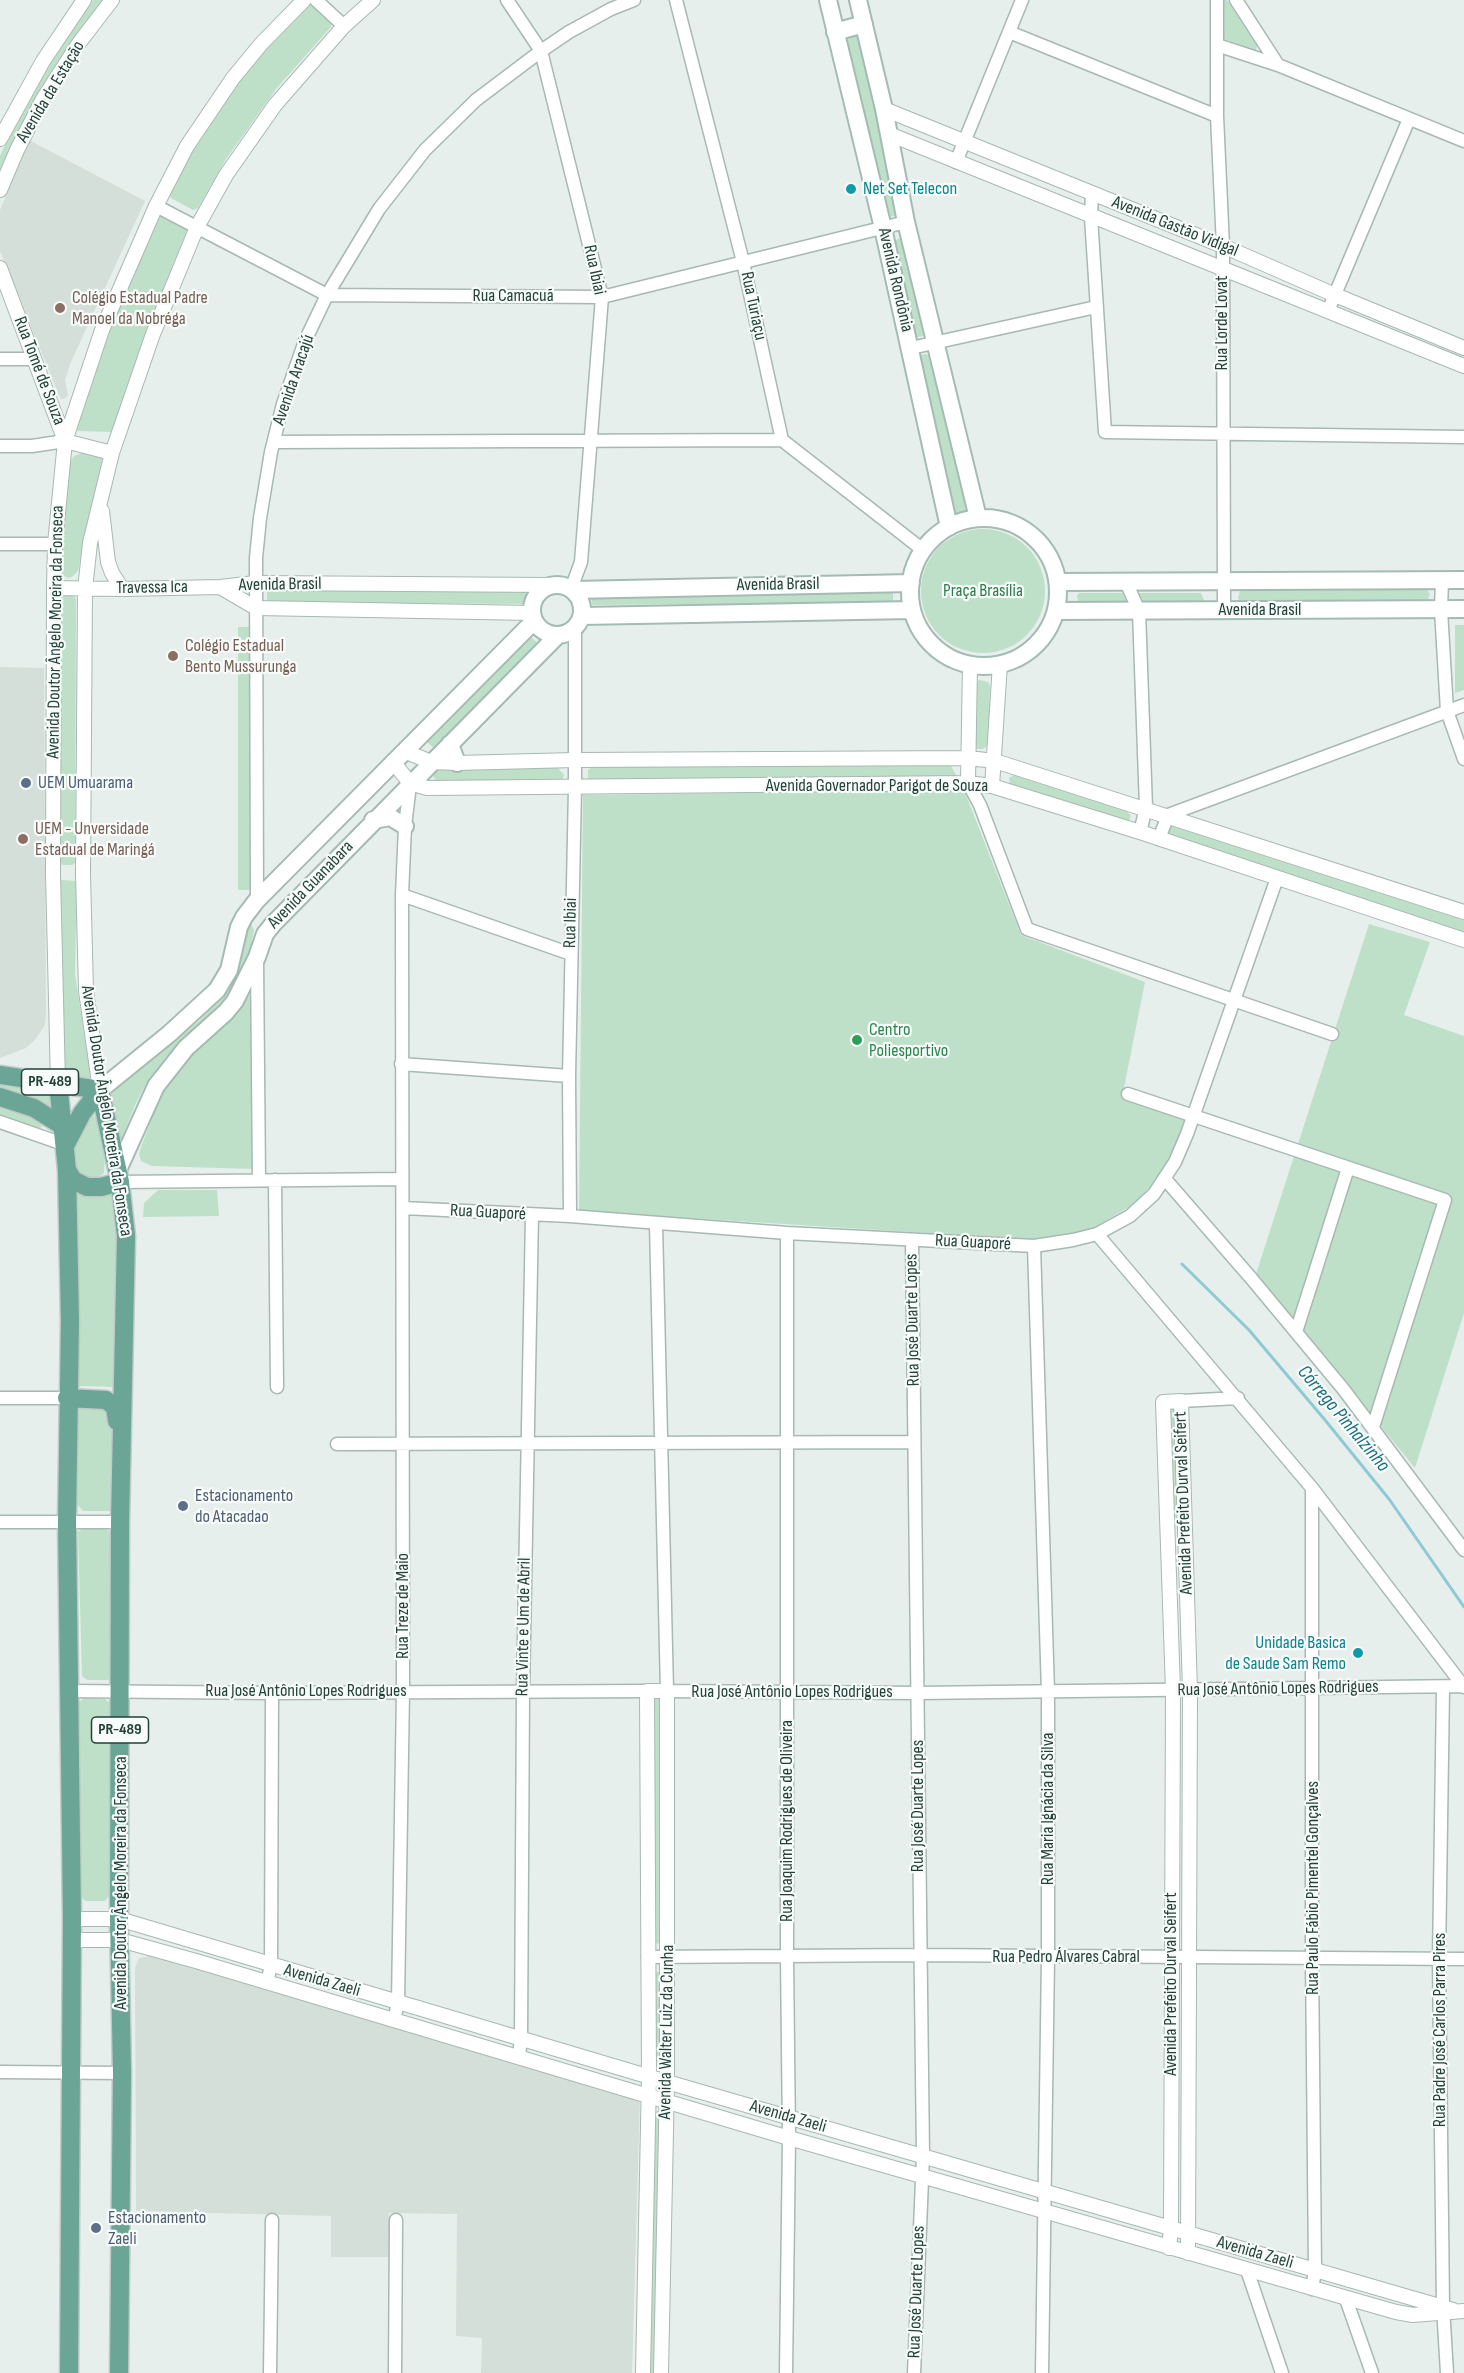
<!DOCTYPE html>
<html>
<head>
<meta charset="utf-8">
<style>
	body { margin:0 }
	canvas { display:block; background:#e6efeb }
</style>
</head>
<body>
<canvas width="1464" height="2373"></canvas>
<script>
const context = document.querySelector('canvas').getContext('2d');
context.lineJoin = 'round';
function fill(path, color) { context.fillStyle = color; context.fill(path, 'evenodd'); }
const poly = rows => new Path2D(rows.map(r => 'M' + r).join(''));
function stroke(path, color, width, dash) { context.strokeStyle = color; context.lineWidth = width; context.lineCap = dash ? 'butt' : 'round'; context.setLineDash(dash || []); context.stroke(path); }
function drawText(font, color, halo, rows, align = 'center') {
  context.font = font + ' "Sofia Sans Condensed",sans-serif'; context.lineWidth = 4.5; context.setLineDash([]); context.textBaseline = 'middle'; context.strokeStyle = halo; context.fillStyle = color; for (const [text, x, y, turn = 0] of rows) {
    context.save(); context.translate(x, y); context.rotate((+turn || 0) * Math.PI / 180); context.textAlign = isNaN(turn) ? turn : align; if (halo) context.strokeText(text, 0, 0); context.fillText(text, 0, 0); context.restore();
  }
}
const built = poly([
	[29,140,145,201,70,364,65,380,68,396,64,399,61,399,59,395,0,251,0,210],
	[0,667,44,668,46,1011,45,1025,35,1040,26,1048,0,1058],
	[150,1956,640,2096,632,2373,481,2373,482,2338,456,2336,457,2214,389,2213,389,2257,331,2257,331,2216,136,2211,135,1968,139,1958]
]);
const green = poly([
	[93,0,104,0,0,177,0,156,10,134,42,76],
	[1223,0,1227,0,1257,46,1256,50,1224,39],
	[306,4,312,4,331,22,331,27,276,89,226,159,198,208,193,210,171,198,169,192,171,188,216,112,249,69],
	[855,35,860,39,901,211,898,215,890,217,886,213,844,40,848,36],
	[158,214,188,228,148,327,117,426,112,432,78,431,76,428,78,417,123,294],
	[901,237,905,239,927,335,914,338,893,242],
	[926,354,932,357,967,512,954,515,917,359,920,355],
	[85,452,101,457,104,468,85,531,78,571,72,577,68,578,62,575,61,571,61,534,68,465,74,456],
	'921 591a62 62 0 1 1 124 0a62 62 0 1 1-124 0Z',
	[893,589,893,602,592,605,591,593],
	[267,590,532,591,528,604,267,602],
	[1240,590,1427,590,1430,594,1427,601,1240,601,1238,598],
	[1079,593,1201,593,1204,600,1202,603,1079,604,1077,596],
	[64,595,72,595,76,599,75,863,72,865,63,865,60,863,61,599],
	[1455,625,1464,625,1464,690,1455,693],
	[238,627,250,627,250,890,238,890],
	[530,636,542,647,437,751,427,742],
	[979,680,988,682,990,686,988,745,983,749,977,749,974,743,975,683],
	[593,766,951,766,956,775,955,777,588,780,588,770],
	[446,767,558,768,564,775,562,780,437,782,433,776,435,770],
	[1016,774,1127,811,1131,816,1129,821,1127,823,1010,785,1009,778],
	[964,790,1021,935,1145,982,1122,1098,1185,1120,1169,1160,1153,1184,1131,1206,1095,1227,1070,1235,1037,1240,579,1211,583,795],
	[1174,825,1464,920,1464,935,1167,837,1168,829],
	[62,880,75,881,77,885,75,974,91,1078,89,1081,66,1078,65,1075,59,882],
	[250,922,254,930,251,947,230,995,217,1011,166,1057,148,1080,135,1105,117,1150,108,1096,200,1020,225,993,230,980,241,934],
	[1369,924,1430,942,1404,1015,1464,1036,1464,1313,1415,1468,1256,1274],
	[253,992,254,1169,152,1166,141,1161,139,1154,141,1147,164,1087,181,1062,206,1042],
	[0,1079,53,1089,56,1111,0,1092],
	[0,1105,13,1107,39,1121,42,1127,38,1129,0,1116],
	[91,1111,97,1121,105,1156,104,1173,93,1182,76,1172,74,1151,75,1144],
	[114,1186,118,1226,116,1387,79,1386,74,1190,80,1194,92,1197,99,1196],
	[158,1190,217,1190,219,1216,143,1217,144,1203],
	[80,1402,107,1403,115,1441,114,1508,111,1511,83,1511,75,1502,77,1410],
	[1170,1406,1175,1406,1179,1517,1174,1517],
	[101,1527,109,1531,111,1536,112,1676,108,1680,87,1680,82,1676,78,1532,83,1528],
	[655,1694,661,1695,662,1943,655,1944],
	[84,1698,105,1699,110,1703,111,1894,105,1901,86,1901,83,1899,80,1892,79,1702],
	[655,1972,661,1972,660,2067,653,2067],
	[654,2111,661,2111,655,2373,649,2373]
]);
const stream = poly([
	[1182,1264,1249,1330,1325,1420,1389,1499,1464,1607]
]);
const minor = poly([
	[316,0,344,26],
	[507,0,541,51,602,297,581,562,571,589],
	[676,0,743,262,782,440,923,550],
	[1217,0,1217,116,1223,246,1224,610],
	[1236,0,1278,65],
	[1009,32,1217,116],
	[1217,45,1278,65,1464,141],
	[956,162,1022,0],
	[1092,193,1091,217,1105,432,1464,437],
	[156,206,327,295,602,297,906,222],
	[1328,311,1409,119],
	[911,348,1096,307],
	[0,359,34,359],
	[274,442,782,440],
	[0,446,32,446,65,441],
	[0,544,55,544],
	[1442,580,1441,610,1447,711,1464,759],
	[1126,582,1139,611,1146,808,1140,832],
	[968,783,980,805,1027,929,1332,1034],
	[1159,839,1168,815,1464,705],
	[402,895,571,954],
	[257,900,256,558,260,518,271,452,283,404,305,341,327,295,379,209,425,150,476,100,541,51,569,32,611,9,634,0],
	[257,959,259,1180],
	[401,1064,569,1076],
	[1128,1094,1445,1200,1373,1427],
	[0,1122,66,1145],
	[1165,1179,1251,1278,1344,1390,1464,1550],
	[275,1180,277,1387],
	[120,1182,402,1179],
	[403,1208,570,1216,787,1233,1034,1246,1073,1240,1097,1234,1130,1216,1154,1194,1175,1162,1187,1134,1277,878],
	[570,1216,569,1076,575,788,575,629],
	[656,1224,667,1691,918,1693,1463,1686],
	[1097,1234,1312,1488,1464,1687],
	[912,1240,923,2156,914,2373],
	[1034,1246,1048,1692,1048,1957,1042,2373],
	[1296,1332,1348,1168],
	[0,1398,67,1398],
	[1181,1401,1238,1398],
	[337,1444,914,1442],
	[0,1522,120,1522],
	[1443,1688,1439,1959,1443,2307,1447,2373],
	[69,1691,272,1693,647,1691],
	[648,1957,919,1955,1464,1959],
	[267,1982,271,1966,272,1693],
	[394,2020,398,2003,403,1691,402,895,405,826,410,785],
	[519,2056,521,2039,523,1691,532,1215],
	[0,2072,122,2073],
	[1247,2270,1282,2373],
	[1312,2289,1315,2271,1312,1958,1312,1488],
	[1346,2299,1372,2373],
	[270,2373,272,2220],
	[395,2373,396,2220],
	[786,2373,789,2138,787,1956,787,1233]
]);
const tertiary = poly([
	[884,109,1223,246,1335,295,1464,348],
	[889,134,1464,366],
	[0,139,43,61,84,0],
	[0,190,17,150,43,99,79,43,112,0],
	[0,268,65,441],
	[65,441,112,453],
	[102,511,108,562,112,573,122,589],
	[220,587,256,608,532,613],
	[54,588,122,589,220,587,255,583,550,585],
	[404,751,431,762,457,763,575,760,968,758,995,761,1464,912],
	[393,762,410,783,427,788,968,783,992,786,1140,832,1464,940],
	[968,783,970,665],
	[992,786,1000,664],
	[58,1083,53,874,54,588,55,544,65,441,102,330,156,206,187,146,233,78,261,44,304,0],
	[100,1090,86,991,83,874,85,589,90,543,112,453,153,334,197,227,226,175,275,105,344,26,373,0],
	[72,1919,119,1919,667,2082,1453,2310],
	[72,1940,120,1940,196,1961,789,2138,1396,2312,1413,2315,1464,2311],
	[1169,2248,1171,2229,1173,1690,1163,1402,1181,1401,1190,1691,1188,2253],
	[643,2373,649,2076,647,1691,667,1691,667,2082,661,2373]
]);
const secondary = poly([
	[828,0,883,228,949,527],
	[858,0,884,109,906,222,978,518],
	[835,32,864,24],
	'910 592a74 74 0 1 1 148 0a74 74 0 1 1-148 0Z',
	[1058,582,1464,580],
	'532 610a25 25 0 1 1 50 0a25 25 0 1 1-50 0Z',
	[573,590,911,583],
	[1056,611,1464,609],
	[582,616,912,610],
	[450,744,457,763],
	[373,820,390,817,405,826],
	[100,1090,169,1034,217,990,229,970,239,927,244,917,257,900,534,621],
	[118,1170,156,1086,186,1048,226,1012,235,1001,257,957,265,934,273,924,557,636]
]);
const primary = poly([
	[0,1075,100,1090],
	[58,1083,67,1170,70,1321,67,1522,72,1919,69,2373],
	[100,1090,120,1182,126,1236,120,1522,119,1919,122,2073,119,2373],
	[0,1097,34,1108,64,1127],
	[66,1144,82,1113,100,1090],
	[67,1170,73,1180,87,1187,101,1187,120,1182],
	[67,1398,106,1400,115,1407,117,1421]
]);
const markers = [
	[851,189,6,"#0f9aa8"],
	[60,308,6,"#8d6e63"],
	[173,656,6,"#8d6e63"],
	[26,783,6,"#5c6f8a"],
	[23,839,6,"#8d6e63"],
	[857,1040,6,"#2e9e5b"],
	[183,1506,6,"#5c6f8a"],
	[1358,1653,6,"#0f9aa8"],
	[96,2228,6,"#5c6f8a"]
];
const shields = [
	[50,1082,57],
	[120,1730,57]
];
const shieldNames = [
	["PR-489",50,1082],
	["PR-489",120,1730]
];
const streetNames = [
	["Avenida da Estação",51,92,-59],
	["Avenida Gastão Vidigal",1175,227,22],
	["Rua Ibiai",594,270,78],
	["Avenida Rondônia",895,280,77],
	["Rua Camacuã",513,296],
	["Rua Turiaçu",753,306,78],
	["Rua Lorde Lovat",1222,323,-90],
	["Rua Tomé de Souza",39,371,69],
	["Avenida Aracajú",294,380,-71],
	["Avenida Brasil",280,585,-1],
	["Avenida Brasil",778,585,-1],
	["Travessa Ica",152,588,-1],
	["Avenida Brasil",1260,610],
	["Avenida Doutor Ângelo Moreira da Fonseca",56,632,-89],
	["Avenida Governador Parigot de Souza",877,786],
	["Avenida Guanabara",311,885,-46],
	["Rua Ibiai",571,923,-89],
	["Avenida Doutor Ângelo Moreira da Fonseca",106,1111,81],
	["Rua Guaporé",488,1213,3],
	["Rua Guaporé",973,1243,3],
	["Rua José Duarte Lopes",913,1320,-91],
	["Avenida Prefeito Durval Seifert",1184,1503,-92],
	["Rua Treze de Maio",403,1606,-90],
	["Rua Vinte e Um de Abril",524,1627,-89],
	["Rua José Antônio Lopes Rodrigues",1278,1689,-1],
	["Rua José Antônio Lopes Rodrigues",306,1691],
	["Rua José Antônio Lopes Rodrigues",792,1692],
	["Rua José Duarte Lopes",918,1806,-90],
	["Rua Maria Ignácia da Silva",1048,1809,-90],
	["Rua Joaquim Rodrigues de Oliveira",787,1821,-90],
	["Avenida Doutor Ângelo Moreira da Fonseca",121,1883,-90],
	["Rua Paulo Fábio Pimentel Gonçalves",1313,1888,-90],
	["Rua Pedro Álvares Cabral",1066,1957],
	["Avenida Zaeli",322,1981,16],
	["Avenida Prefeito Durval Seifert",1171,1984,-90],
	["Rua Padre José Carlos Parra Pires",1440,2030,-90],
	["Avenida Walter Luiz da Cunha",667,2032,-89],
	["Avenida Zaeli",788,2117,16],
	["Avenida Zaeli",1255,2253,16],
	["Rua José Duarte Lopes",917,2292,-88]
];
const cultureNames = [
	["Net Set Telecon",863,189],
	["Unidade Basica",1346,1643,"right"],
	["de Saude Sam Remo",1346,1664,"right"]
];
const educationNames = [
	["Colégio Estadual Padre",72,298],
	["Manoel da Nobréga",72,319],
	["Colégio Estadual",185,646],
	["Bento Mussurunga",185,667],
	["UEM - Unversidade",35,829],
	["Estadual de Maringá",35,850]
];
const parkNames = [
	["Praça Brasília",983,591]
];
const serviceNames = [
	["UEM Umuarama",38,783],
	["Estacionamento",195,1496],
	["do Atacadao",195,1517],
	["Estacionamento",108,2218],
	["Zaeli",108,2239]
];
const leisureNames = [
	["Centro",869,1030],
	["Poliesportivo",869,1051]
];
const waterNames = [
	["Córrego Pinhalzinho",1343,1419,50]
];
fill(built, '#d4dfda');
fill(green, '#bfe0c8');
stroke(stream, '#8ec9d4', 3);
stroke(minor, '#a8b8b2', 15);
stroke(tertiary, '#a8b8b2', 16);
stroke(secondary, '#a4bbb3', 20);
stroke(primary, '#c2cac8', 21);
stroke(minor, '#fff', 12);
stroke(tertiary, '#fff', 14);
stroke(secondary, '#fff', 16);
stroke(primary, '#6aa596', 18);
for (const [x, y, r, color] of markers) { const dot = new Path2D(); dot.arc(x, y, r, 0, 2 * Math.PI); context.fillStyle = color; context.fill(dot); stroke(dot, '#f7fbf9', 2); }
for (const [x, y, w] of shields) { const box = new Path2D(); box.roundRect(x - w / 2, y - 13, w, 26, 4.5); context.fillStyle = '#f7fbf9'; context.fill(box); stroke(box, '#24423a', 1.5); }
drawText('bold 16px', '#24423a', null, shieldNames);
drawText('18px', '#24423a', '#f7fbf9', streetNames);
drawText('18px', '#0d838f', '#f7fbf9', cultureNames, 'left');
drawText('18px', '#785e54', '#f7fbf9', educationNames, 'left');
drawText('18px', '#2d7a4b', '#f7fbf9', parkNames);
drawText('18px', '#4e5e75', '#f7fbf9', serviceNames, 'left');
drawText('18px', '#27864d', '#f7fbf9', leisureNames, 'left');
drawText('italic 20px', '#1c6f80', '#f7fbf9', waterNames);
</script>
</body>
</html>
